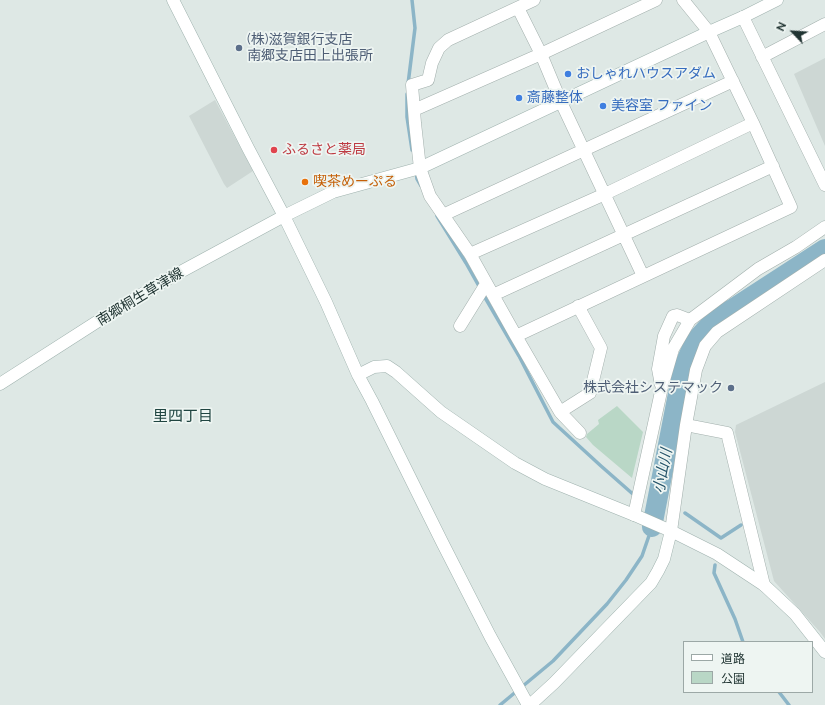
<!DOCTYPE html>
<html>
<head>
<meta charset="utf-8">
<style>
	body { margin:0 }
	#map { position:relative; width:825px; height:705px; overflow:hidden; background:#dee8e5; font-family:Raleway,"Noto Sans JP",sans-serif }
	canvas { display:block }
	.legend { position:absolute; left:683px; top:641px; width:130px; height:52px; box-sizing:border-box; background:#eef5f2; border:1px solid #9ca8a6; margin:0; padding:5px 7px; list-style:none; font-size:12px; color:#213533 }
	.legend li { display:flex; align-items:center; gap:8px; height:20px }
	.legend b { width:20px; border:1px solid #9ca8a6 }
	.north { position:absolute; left:773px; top:12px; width:40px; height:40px; -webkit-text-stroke:3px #eef5f2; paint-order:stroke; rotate:295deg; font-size:11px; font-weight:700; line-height:16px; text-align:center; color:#213533 }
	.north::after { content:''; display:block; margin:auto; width:14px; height:18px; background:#213533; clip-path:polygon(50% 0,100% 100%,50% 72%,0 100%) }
</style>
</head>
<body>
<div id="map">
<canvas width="825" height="705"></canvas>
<ul class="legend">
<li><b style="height:5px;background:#fff"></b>道路</li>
<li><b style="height:11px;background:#b9d7c6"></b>公園</li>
</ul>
<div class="north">N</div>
</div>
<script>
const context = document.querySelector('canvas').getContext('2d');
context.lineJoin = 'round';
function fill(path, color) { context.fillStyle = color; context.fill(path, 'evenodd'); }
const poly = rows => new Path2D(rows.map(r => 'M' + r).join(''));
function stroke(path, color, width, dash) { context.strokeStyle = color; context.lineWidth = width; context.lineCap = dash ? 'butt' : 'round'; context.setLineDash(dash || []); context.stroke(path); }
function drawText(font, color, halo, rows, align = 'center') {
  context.font = font + ' Raleway,"Noto Sans JP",sans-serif'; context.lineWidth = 3.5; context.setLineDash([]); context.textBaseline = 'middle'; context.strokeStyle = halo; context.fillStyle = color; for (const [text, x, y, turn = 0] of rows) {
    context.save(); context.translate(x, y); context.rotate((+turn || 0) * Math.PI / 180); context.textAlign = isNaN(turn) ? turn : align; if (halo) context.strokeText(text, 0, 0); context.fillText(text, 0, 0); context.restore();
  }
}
const built = poly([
	[825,58,825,146,794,74],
	[215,100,253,171,227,188,224,184,189,116],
	[825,382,825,639,820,632,774,581,735,432,736,425]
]);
const green = poly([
	[617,406,643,432,632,478,593,445,586,437,587,434,599,424,598,420]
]);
const stream = poly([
	[408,84,415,28,412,0],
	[407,94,407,117,412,150],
	[416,171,417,179,421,186],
	[437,216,466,263,480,288],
	[483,294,519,356,553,422,601,466,634,495],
	[685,513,721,538,741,525],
	[715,565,714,573,735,619,743,642],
	[779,692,789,705],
	[500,705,553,661,607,604,626,580,642,556,652,527]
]);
const river = poly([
	[652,527,683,368,695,341,716,318,734,308,825,249]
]);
const street = poly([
	[534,0,448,40,439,48,432,63,428,80,412,85,415,123,420,168,430,196,470,254,516,336,791,207,753,123,709,32,683,0],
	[518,8,541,54,561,102,643,276],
	[743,17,825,185],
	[762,57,825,24],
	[414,110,541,54,656,0],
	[443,215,733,81],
	[470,254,605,194,753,123],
	[493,295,773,166],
	[460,326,486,284],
	[516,336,560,412,590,393,601,348,578,306],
	[661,385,658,369,664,336,673,316,677,315,690,320],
	[560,412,580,433],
	[686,425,727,433,764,585],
	[634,515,662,387,673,349,690,320,758,269,796,247,825,227],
	[671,531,686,425,696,370,705,346,717,332,825,260]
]);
const secondary = poly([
	[173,0,248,148,284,216,326,302,358,375,372,401,442,542,490,636,528,705],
	[358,375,374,367,387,366,396,372,441,412,515,463,545,479,639,517,671,531,717,554,764,585,795,614,825,652],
	[0,384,120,307,173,276,284,216,333,192,420,168,709,32,743,17,777,0],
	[530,705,554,683,651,583,658,571,664,559,671,531]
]);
const markers = [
	[239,48,4,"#5c6f8a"],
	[568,74,4,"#3f7fe0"],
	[519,98,4,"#3f7fe0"],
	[603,106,4,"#3f7fe0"],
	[274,150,4,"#e0444e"],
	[305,182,4,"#e8710a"],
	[731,388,4,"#5c6f8a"]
];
const serviceNames = [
	["(株)滋賀銀行支店",247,40],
	["南郷支店田上出張所",247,56],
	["株式会社システマック",723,388,"right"]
];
const shopNames = [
	["おしゃれハウスアダム",576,74],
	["斎藤整体",527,98],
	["美容室 ファイン",611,106]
];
const healthNames = [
	["ふるさと薬局",282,150]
];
const foodNames = [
	["喫茶めーぷる",313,182]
];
const streetNames = [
	["南郷桐生草津線",140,297,-31]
];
const neighbourhoodNames = [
	["里四丁目",183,416]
];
const waterNames = [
	["小山川",663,471,-79]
];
fill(built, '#cdd7d4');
fill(green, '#b9d7c6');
stroke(stream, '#8cb5c7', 3.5);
stroke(river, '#8cb5c7', 20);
stroke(street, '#a2afac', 13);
stroke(secondary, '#9fb2ae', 13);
stroke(street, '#fff', 12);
stroke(secondary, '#fff', 12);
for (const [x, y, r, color] of markers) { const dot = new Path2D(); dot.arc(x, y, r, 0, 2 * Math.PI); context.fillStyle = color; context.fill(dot); stroke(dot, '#eef5f2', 1.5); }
drawText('14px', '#4e5e75', '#eef5f2', serviceNames, 'left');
drawText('14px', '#366cbe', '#eef5f2', shopNames, 'left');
drawText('14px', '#be3a42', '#eef5f2', healthNames, 'left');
drawText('14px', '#c56008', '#eef5f2', foodNames, 'left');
drawText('14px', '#213533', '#eef5f2', streetNames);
drawText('15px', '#204541', '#eef5f2', neighbourhoodNames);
drawText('italic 15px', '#235369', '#eef5f2', waterNames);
</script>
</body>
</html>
